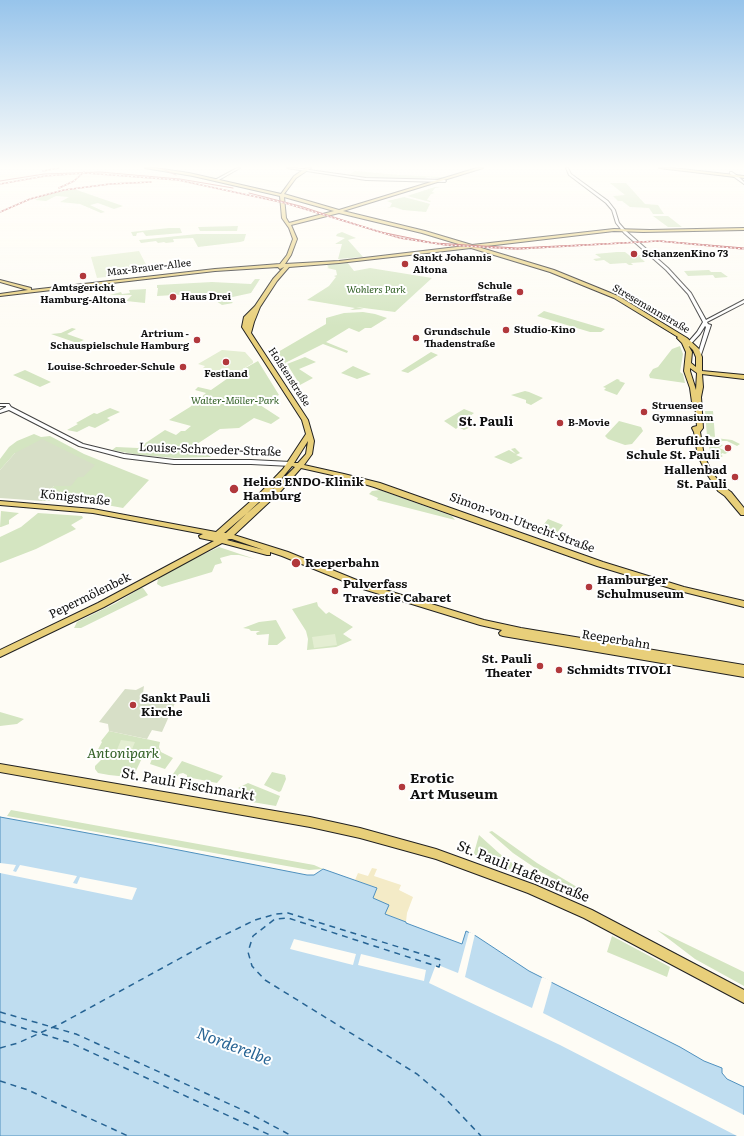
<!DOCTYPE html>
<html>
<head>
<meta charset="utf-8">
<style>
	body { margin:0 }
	canvas { display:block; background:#fefcf5 }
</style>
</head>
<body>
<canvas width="744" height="1136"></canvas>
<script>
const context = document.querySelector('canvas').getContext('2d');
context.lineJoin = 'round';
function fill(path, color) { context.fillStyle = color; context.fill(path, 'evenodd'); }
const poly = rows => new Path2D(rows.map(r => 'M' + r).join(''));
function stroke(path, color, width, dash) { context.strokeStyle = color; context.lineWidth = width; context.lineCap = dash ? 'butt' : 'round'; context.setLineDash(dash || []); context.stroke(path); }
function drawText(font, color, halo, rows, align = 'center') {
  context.font = font + ' Literata,serif'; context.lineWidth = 4; context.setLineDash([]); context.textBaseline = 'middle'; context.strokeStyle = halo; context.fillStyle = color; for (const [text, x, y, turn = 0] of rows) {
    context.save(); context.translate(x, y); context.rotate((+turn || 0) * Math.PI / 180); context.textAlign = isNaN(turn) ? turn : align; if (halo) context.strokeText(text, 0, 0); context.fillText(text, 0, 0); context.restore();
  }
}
const green = poly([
	[355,171,400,175,445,177,438,179,428,177,421,180,365,178,347,176],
	[610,183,626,183,645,204,658,205,664,214,653,214,649,208,630,207,622,201,618,201,613,196,625,195],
	[435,187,440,188,435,188,432,192,435,193,431,193,435,194,431,194,427,200,431,201,430,202,407,196],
	[74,189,123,206,114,209,98,203,90,205,105,212,101,213,80,204,60,202,69,197,56,196,46,201,35,200,45,195],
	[404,197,427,203,430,204,426,212,403,210,394,207,387,208,390,207,392,203,387,201],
	[653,216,668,216,682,227,668,227],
	[238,226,237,231,200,231,198,227],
	[169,228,180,228,182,233,146,236,143,232,137,233,136,236,133,236,131,232],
	[342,232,356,238,348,240,363,257,338,259,342,244,335,244,345,238,336,236,337,234],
	[197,234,246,234,244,241,240,242,198,247,193,238,173,239,174,242,166,243,164,242,158,243,156,241,141,243,139,240],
	[617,252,625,252,629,255,647,255,639,256,645,262,631,263,633,265,629,265,626,263,610,264,604,260,596,261,593,259,601,258,595,254],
	[347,262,354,271,370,268,432,278,395,312,356,307,364,309,350,310,355,308,307,300,329,286,336,277,334,276,337,275,336,270,327,268,329,267,327,266,329,264],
	[709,270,711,272,721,272,728,277,715,278,713,275,688,276,684,271],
	[255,279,260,279,251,293,228,298,233,303,222,305,216,301,209,301,209,293,157,296,158,288,157,288,157,285,212,282,251,284],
	[146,289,145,303,126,301,132,295,110,295,121,292,122,294,130,293,129,290],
	[544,311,578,321,605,329,601,332,590,332,537,316],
	[363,312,375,314,387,318,371,328,365,328,359,332,349,328,326,342,348,351,347,353,323,344,285,363,297,385,290,386,269,353,278,352,326,324,326,318,344,313],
	[72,328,76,329,67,334,84,340,77,343,51,334,61,333],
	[680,346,683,354,680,372,683,374,685,383,650,378,649,375,653,369,658,367,672,349],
	[431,352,438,355,408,373,401,371],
	[305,357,316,362,299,369,313,378,300,385,287,364],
	[258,361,279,395,263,402,264,403,260,405,280,418,271,424,254,418,239,428,220,429,197,444,211,457,175,458,139,455,112,450,116,447,138,448,165,430,176,435,181,431,185,431,191,426,169,420,190,407,206,393,195,390,198,387,211,390,231,376],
	[353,366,371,374,357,379,341,373],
	[25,370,51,382,40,387,13,375],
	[617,379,620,380,619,381,625,383,617,395,604,390,606,388,603,387],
	[525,391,529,392,543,398,531,405,526,403,526,400,511,395],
	[110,408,120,412,107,418,110,420,95,428,89,426,77,432,67,430,78,424,76,423,94,413,97,414],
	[464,409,474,413,466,419,478,424,464,430,458,427,456,429,444,421],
	[705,411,713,411,715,437,707,436],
	[619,421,641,427,643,431,632,444,625,445,608,439,605,436],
	[34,434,41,437,50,436,84,454,149,480,123,508,85,501,42,501,54,486,71,486,15,453,0,470,0,459,9,447,17,441],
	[707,437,732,440,740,444,737,446,727,441,722,441,719,444,723,445,719,448,729,452,725,454,722,453,721,455,723,456,721,457,716,455,715,457,711,456],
	[515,448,520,453,516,455,523,458,511,464,494,457,509,450,516,454,511,449],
	[380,490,452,516,455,520,377,500,378,498,369,494,372,491],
	[1,511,19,513,9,520,9,524,1,527,0,527],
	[38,513,82,516,83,518,71,525,76,529,36,549,0,563,0,537,21,527],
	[548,519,563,525,556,534,540,529],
	[219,547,255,559,239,555,231,555,220,558,222,563,215,565,212,572,162,587,157,584,158,579,181,565],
	[141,588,143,588,148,595,81,628,74,628,77,622,116,603],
	[317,602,318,606,326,614,329,612,353,627,343,634,352,640,336,647,307,650,308,639,306,631,292,609],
	[276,620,286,638,277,645,268,645,269,634,257,635,256,633,260,631,251,631,249,629,243,628,259,622],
	[0,712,24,719,17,724,0,726],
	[109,731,160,742,159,747,161,752,173,758,165,769,150,764,152,759,142,758,134,775,129,774,128,777,109,775,98,773,95,769,95,766,103,758,95,755,102,742,101,741],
	[182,761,223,776,217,783,187,777,187,775,183,773,179,774,176,778,171,777],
	[272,772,285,775,286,779,281,791,279,792,264,785],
	[248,783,280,796,276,806,252,802,253,795,238,788],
	[11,810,314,865,323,869,309,870,7,816],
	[492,831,537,863,587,893,585,896,541,872,513,853,489,832],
	[479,835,500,854,531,877,548,887,486,862,476,856,474,853],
	[657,930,744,972,744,986,695,959],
	[612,936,670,967,667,977,607,952]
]);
const sand = poly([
	[372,868,377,869,374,876,401,885,399,890,413,897,407,913,406,922,385,914,373,898,377,888,355,880,358,873,368,876]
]);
const cemetery = poly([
	[42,439,95,465,83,477,78,477,71,486,54,486,42,501,0,498,0,470,15,453],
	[144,686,143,693,175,703,162,732,152,730,147,739,109,731,108,724,99,722,125,689,136,690]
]);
const pitch = poly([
	[139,251,150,272,97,278,91,257],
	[222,350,245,352,253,361,253,363,231,376,226,376,203,368,205,366,198,364],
	[335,634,337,645,314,648,312,637],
	[121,740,135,742,130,754,116,752]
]);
const water = poly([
	[0,817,153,845,307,875,314,875,323,869,377,888,373,898,389,905,385,914,406,922,406,923,462,944,466,931,476,936,529,971,680,1047,704,1061,722,1068,722,1073,727,1079,744,1087,744,1136,0,1136,0,817]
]);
const pier = poly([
	[0,863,16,865,13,871,16,872,20,865,77,876,73,883,77,884,80,877,137,888,132,900,0,873],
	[469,932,475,934,465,977,532,1008,542,977,552,981,543,1013,744,1115,744,1136,737,1136,560,1045,429,983,435,967,438,965,458,973],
	[294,939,356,954,353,965,290,949],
	[361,954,426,970,424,981,358,965]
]);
const ferry = poly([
	[0,1012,76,1034,247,1112,292,1136],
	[0,1021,71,1043,272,1136],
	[0,1048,18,1043,62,1023,208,943,255,920,276,914,288,913,441,960,439,967,288,918,275,919,253,936,248,952,252,966,265,980,417,1074,444,1097,481,1136],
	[0,1081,28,1090,128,1136]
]);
const minor = poly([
	[237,168,240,168,217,181,215,180,237,168],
	[287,168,295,168,366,178,445,180,446,181,445,182,366,180,287,168],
	[566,168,568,168,571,174,608,201,615,210,619,223,626,231,668,268,691,293,706,320,744,300,744,303,707,322,708,324,711,325,700,358,697,357,706,327,705,326,700,334,687,348,684,347,697,332,703,322,688,294,666,270,624,233,616,223,612,210,606,203,569,175,566,168],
	[730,172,732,172,739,177,744,182,744,184,730,174,730,172],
	[0,404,9,404,11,407,83,444,124,454,174,460,251,460,291,462,294,464,291,466,251,464,174,464,124,458,79,446,9,410,0,413,0,410,6,407,6,406,0,406,0,404]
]);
const major = poly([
	[145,168,155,168,189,173,281,194,294,176,306,168,311,168,296,178,284,194,339,210,477,168,483,168,343,211,425,231,472,245,614,229,650,230,744,228,744,230,643,232,614,231,478,247,554,270,618,296,687,338,699,349,702,357,702,371,744,375,744,379,702,374,703,387,701,397,703,428,700,432,704,456,713,474,724,487,731,492,744,508,744,515,741,515,725,496,718,491,707,474,698,456,694,432,692,428,693,427,697,426,695,404,692,402,690,388,684,371,686,352,682,343,677,338,678,337,614,298,550,272,471,248,339,263,289,267,277,281,260,307,254,322,251,333,308,420,314,441,312,454,304,465,344,474,380,483,603,562,684,587,744,601,744,607,680,591,597,566,374,487,341,477,301,468,281,491,234,535,288,552,369,585,484,620,521,628,744,665,744,677,503,636,500,635,499,633,502,630,480,625,363,589,282,556,270,552,270,555,267,555,222,543,104,607,0,657,0,650,98,603,214,541,200,538,199,536,203,534,93,513,0,505,0,501,93,509,216,532,260,493,283,469,306,434,302,420,242,327,244,317,255,306,273,279,284,267,280,269,278,267,215,271,0,296,0,294,28,290,0,282,0,280,31,288,31,290,215,269,280,264,287,255,293,239,289,228,282,218,280,196,193,176,145,168],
	[284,197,334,211,289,223,286,218,284,197],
	[339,213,422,233,465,246,339,261,285,264,291,255,297,239,291,225,339,213],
	[688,345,693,350,696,357,696,367,691,363,692,352,688,345],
	[690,368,697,373,696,390,690,371,690,368],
	[308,441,306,454,298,463,294,463,308,441],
	[292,466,295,467,275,487,226,533,224,533,266,497,292,466],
	[229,539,232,539,264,550,227,540,229,539],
	[659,168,672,168,744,176,744,178,659,168],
	[0,764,310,817,360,828,436,849,535,885,592,910,744,990,744,1003,584,918,528,893,436,859,360,838,310,827,0,772,0,764]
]);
const tram = poly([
	[160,168,176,175],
	[0,181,44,174,100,172,180,179,233,188],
	[249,193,300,206,376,231,434,243,517,248,661,241,744,248]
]);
const rail = poly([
	[43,171,59,168],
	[0,184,45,176,85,173,178,180,285,203,400,238,446,245,517,249,658,241,744,249],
	[59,188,74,181,84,172],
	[0,212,30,199,64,190,110,184,151,182]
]);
const markers = [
	[634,254,4,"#b1383c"],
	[405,264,4,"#b1383c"],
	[83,276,4,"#b1383c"],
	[520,292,4,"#b1383c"],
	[173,297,4,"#b1383c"],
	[506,330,4,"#b1383c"],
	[416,338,4,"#b1383c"],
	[197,340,4,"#b1383c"],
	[226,362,4,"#b1383c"],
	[183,367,4,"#b1383c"],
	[644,412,4,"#b1383c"],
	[560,423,4,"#b1383c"],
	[728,448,4,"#b1383c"],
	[735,477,4,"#b1383c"],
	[234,489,5,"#b1383c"],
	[296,563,5,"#b1383c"],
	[589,587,4,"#b1383c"],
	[335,591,4,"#b1383c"],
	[540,666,4,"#b1383c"],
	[559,670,4,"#b1383c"],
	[133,705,4,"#b1383c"],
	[402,787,4,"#b1383c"]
];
const farPoinames = [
	["SchanzenKino 73",642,254],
	["Sankt Johannis",413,258],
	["Altona",413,270],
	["Schule",512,286,"right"],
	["Bernstorffstraße",512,298,"right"],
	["Amtsgericht",83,288,"center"],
	["Hamburg-Altona",83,300,"center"],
	["Haus Drei",181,297],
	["Studio-Kino",514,330],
	["Grundschule",424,332],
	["Thadenstraße",424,344],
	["Artrium -",189,334,"right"],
	["Schauspielschule Hamburg",189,346,"right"],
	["Louise-Schroeder-Schule",175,367,"right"],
	["Festland",226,374,"center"],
	["Struensee",652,406],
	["Gymnasium",652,418],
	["B-Movie",568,423]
];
const farStreetnames = [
	["Max-Brauer-Allee",149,268,-7],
	["Stresemannstraße",651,309,30],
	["Holstenstraße",289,377,57]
];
const farParknames = [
	["Wohlers Park",376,290],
	["Walter-Möller-Park",235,401]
];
const poiNames = [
	["Berufliche",720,441,"right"],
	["Schule St. Pauli",720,455,"right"],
	["Hallenbad",727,470,"right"],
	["St. Pauli",727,484,"right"],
	["Helios ENDO-Klinik",243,482],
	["Hamburg",243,496],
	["Reeperbahn",305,563],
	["Hamburger",597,580],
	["Schulmuseum",597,594],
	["Pulverfass",343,584],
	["Travestie Cabaret",343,598],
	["St. Pauli",532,659,"right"],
	["Theater",532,673,"right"],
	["Schmidts TIVOLI",567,670],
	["Sankt Pauli",141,698],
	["Kirche",141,712]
];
const streetNames = [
	["Louise-Schroeder-Straße",210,450,2],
	["Königstraße",75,498,6],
	["Simon-von-Utrecht-Straße",522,523,20],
	["Pepermölenbek",90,596,-26],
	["Reeperbahn",616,640,9]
];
const farDistrictnames = [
	["St. Pauli",486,422]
];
const nearParknames = [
	["Antonipark",123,754]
];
const nearPoinames = [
	["Erotic",410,779],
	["Art Museum",410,795]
];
const nearStreetnames = [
	["St. Pauli Fischmarkt",188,785,10],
	["St. Pauli Hafenstraße",523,872,22]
];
const nearWaternames = [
	["Norderelbe",234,1047,21]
];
fill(green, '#d4e5c1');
fill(sand, '#f4ebc7');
fill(cemetery, '#d7dfc7');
fill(pitch, '#e4eed2');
fill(water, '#bfddf0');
stroke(water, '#4f90be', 1);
fill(pier, '#fefcf5');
stroke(ferry, '#276494', 1.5, [6, 5]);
stroke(minor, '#434343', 2);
stroke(major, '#212121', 2);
fill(minor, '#fff');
fill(major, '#e8cf7a');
stroke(tram, '#b1383c', 1);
stroke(rail, '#b1383c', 1.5);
stroke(rail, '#fff', 1, [2]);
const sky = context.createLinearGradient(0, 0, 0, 327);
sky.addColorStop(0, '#97c4eb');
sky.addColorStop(0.51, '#fffefa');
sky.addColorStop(1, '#fffefa00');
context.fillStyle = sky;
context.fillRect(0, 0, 744, 327);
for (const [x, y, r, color] of markers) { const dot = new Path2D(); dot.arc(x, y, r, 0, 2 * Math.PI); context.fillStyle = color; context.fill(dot); stroke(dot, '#fff', 1.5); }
drawText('bold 10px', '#101010', '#fff', farPoinames, 'left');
drawText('10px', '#101010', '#fff', farStreetnames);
drawText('italic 10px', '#336127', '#fff', farParknames);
drawText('bold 12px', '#101010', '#fff', poiNames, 'left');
drawText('12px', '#101010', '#fff', streetNames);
drawText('bold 13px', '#101010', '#fff', farDistrictnames);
drawText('italic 14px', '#336127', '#fff', nearParknames);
drawText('bold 14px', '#101010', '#fff', nearPoinames, 'left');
drawText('14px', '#101010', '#fff', nearStreetnames);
drawText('italic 16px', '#276494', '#fff', nearWaternames);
</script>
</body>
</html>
